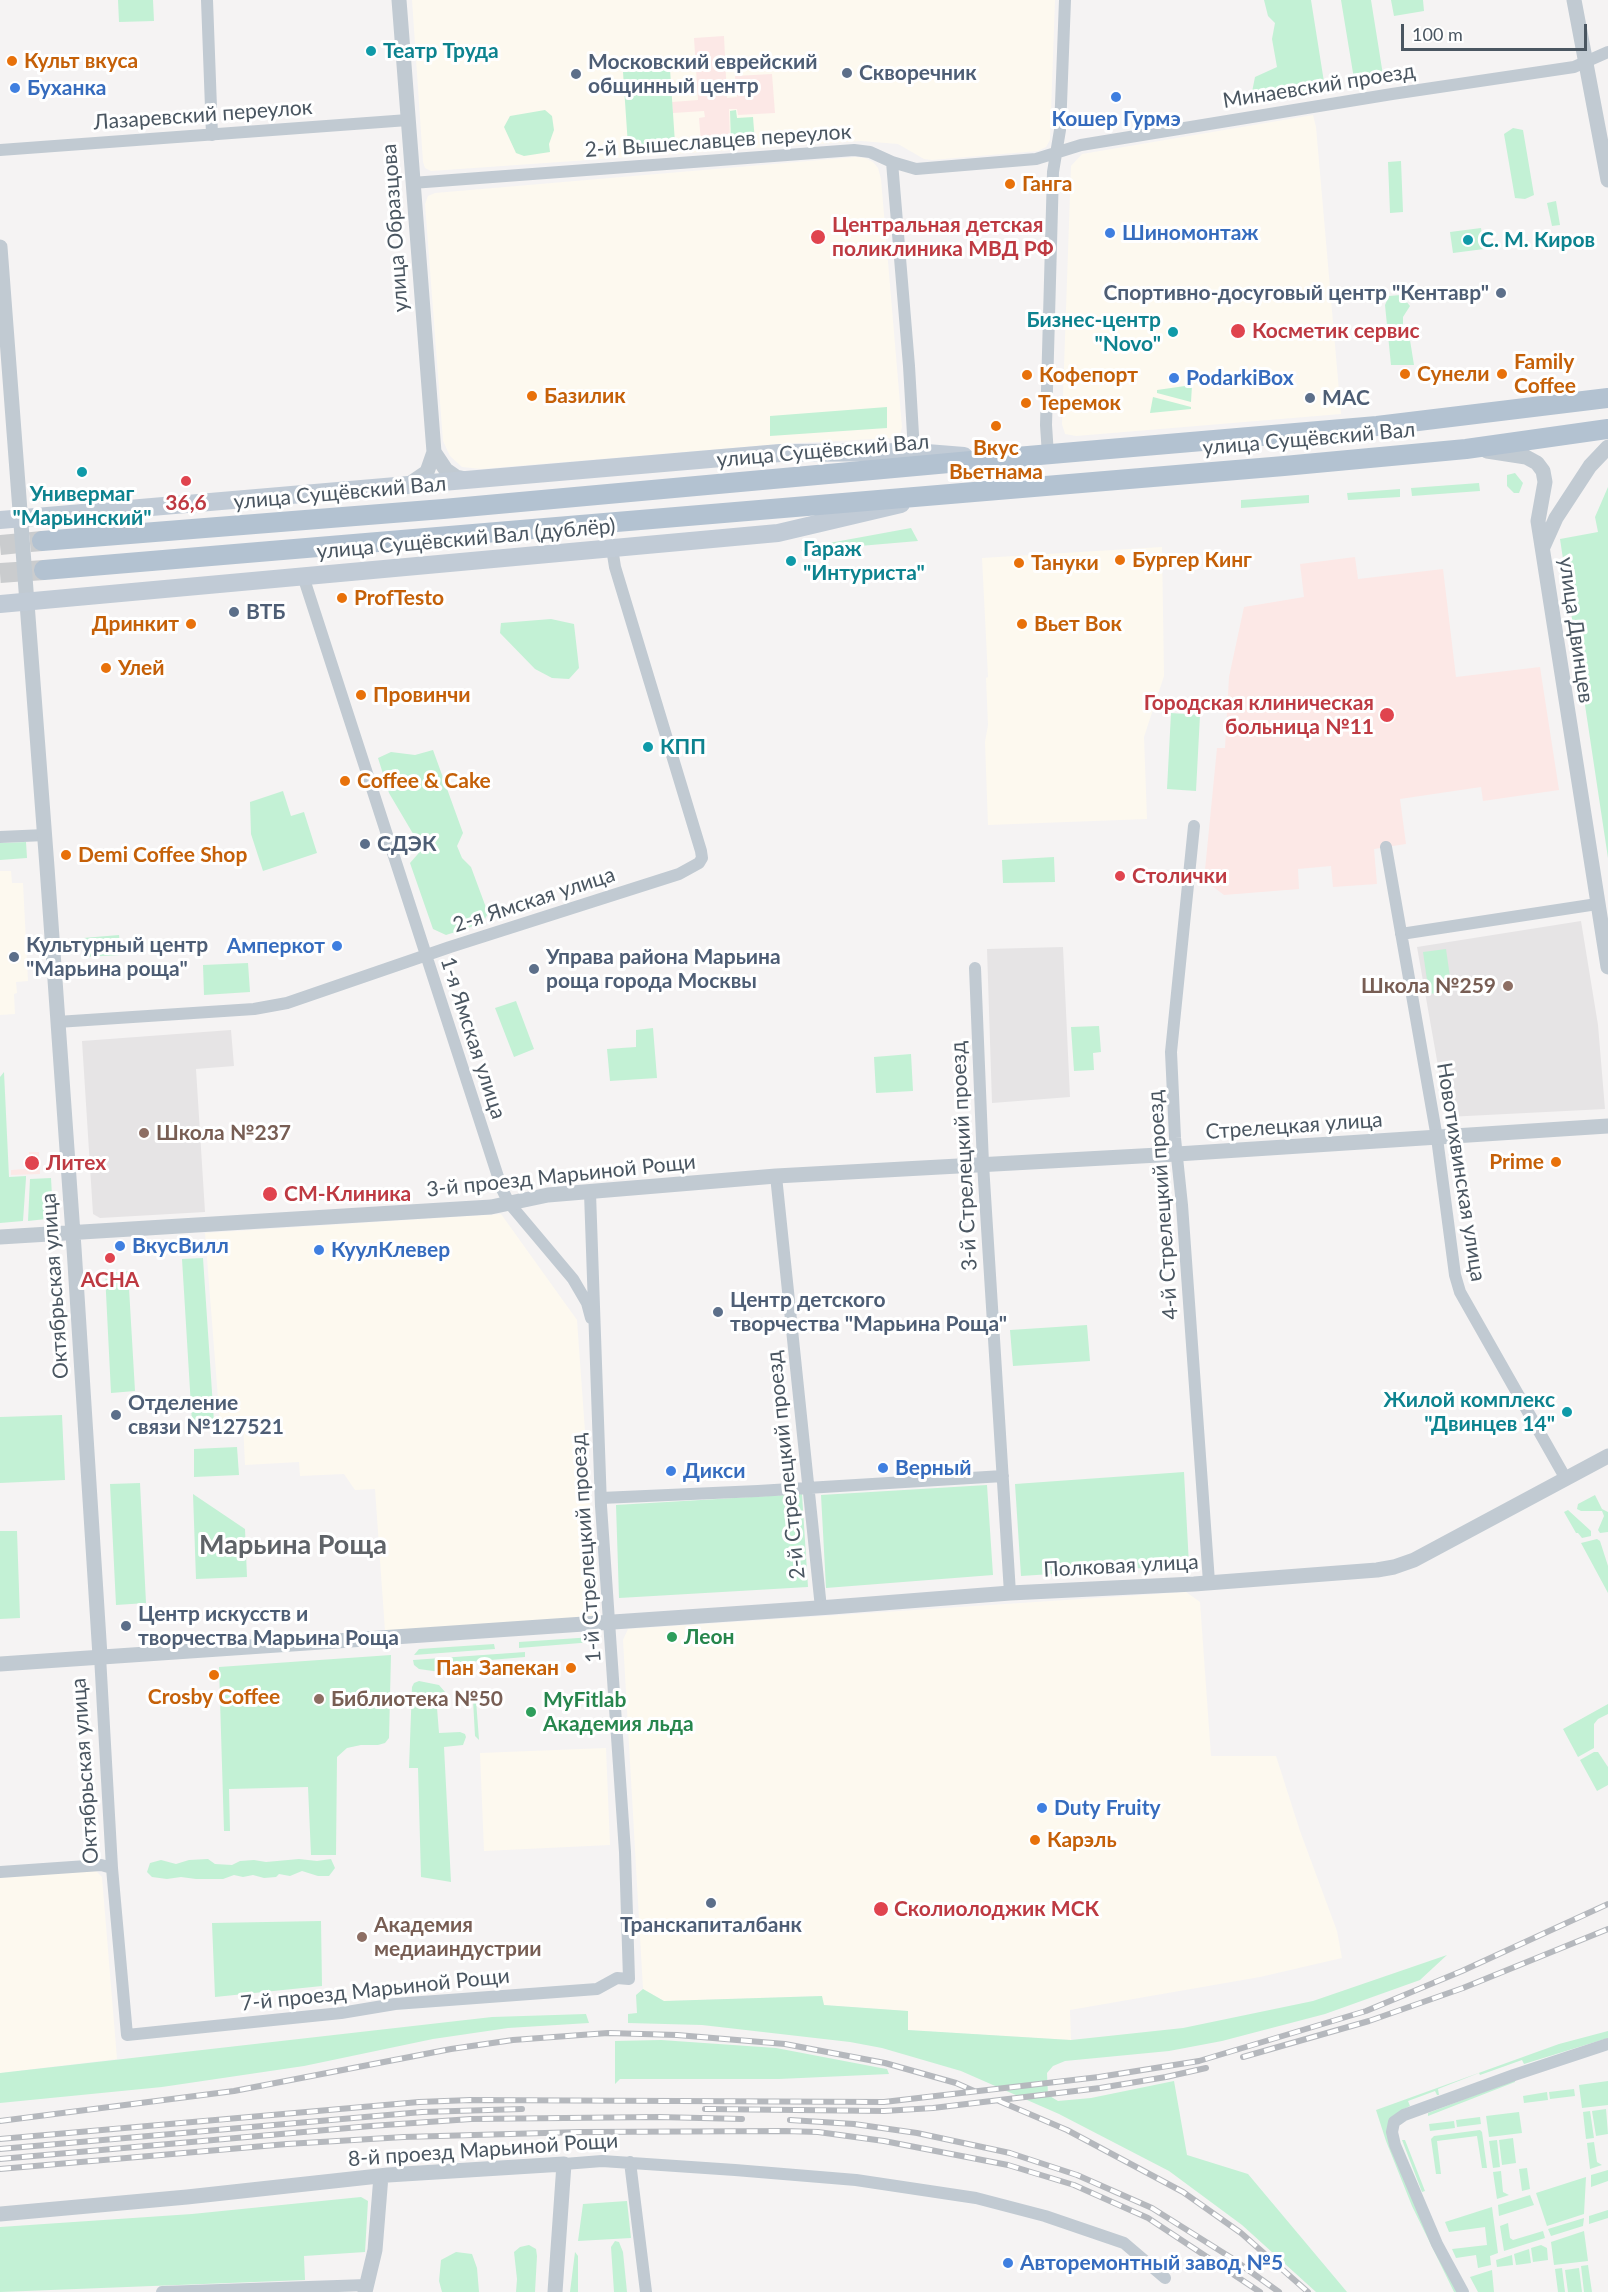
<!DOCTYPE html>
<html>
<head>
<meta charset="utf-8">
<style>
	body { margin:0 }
	#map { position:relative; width:1608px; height:2292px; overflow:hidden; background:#f5f3f3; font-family:Lato,sans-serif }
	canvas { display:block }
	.scale { position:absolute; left:1401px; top:24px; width:186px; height:27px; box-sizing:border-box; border:3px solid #4a5661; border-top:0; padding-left:8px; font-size:18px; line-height:21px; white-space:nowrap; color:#4a5661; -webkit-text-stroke:4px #fff; paint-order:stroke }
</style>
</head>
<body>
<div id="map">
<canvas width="1608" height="2292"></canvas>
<div class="scale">100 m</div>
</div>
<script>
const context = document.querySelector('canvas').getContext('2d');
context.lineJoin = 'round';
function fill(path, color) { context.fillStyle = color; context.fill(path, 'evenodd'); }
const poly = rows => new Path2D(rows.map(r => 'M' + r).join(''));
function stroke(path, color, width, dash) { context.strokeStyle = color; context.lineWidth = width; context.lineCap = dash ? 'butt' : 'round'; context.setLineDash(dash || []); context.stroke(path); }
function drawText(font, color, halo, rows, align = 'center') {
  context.font = font + ' Lato,sans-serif'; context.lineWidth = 6; context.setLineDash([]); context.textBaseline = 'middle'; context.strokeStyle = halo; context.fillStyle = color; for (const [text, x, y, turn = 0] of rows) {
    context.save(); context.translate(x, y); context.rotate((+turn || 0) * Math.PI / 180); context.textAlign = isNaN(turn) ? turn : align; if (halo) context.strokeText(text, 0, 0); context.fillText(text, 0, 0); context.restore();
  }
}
const commercial = poly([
	[412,0,1055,0,1050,140,1046,147,1038,151,932,160,924,159,898,144,861,141,431,171,425,168,423,162],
	[1313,115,1316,127,1341,414,1076,436,1065,434,1062,424,1071,166,1082,154],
	[855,157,865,158,873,162,878,168,881,179,902,427,900,435,893,438,780,444,481,469,462,467,450,456,443,441,425,204,428,196,435,193],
	[1162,547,1164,676,1144,737,1147,819,988,825,985,742,988,725,986,678,988,677,982,558],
	[0,871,11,871,12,883,23,883,28,981,16,982,17,993,14,994,15,1014,0,1015],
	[501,1214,577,1320,598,1613,593,1620,385,1631,375,1489,355,1490,344,1474,300,1476,299,1462,245,1465,243,1423,220,1424,205,1233],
	[1186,1592,1200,1602,1211,1756,1276,1756,1300,1831,1337,1931,1342,1958,1260,1977,1070,2010,1071,2040,907,2030,908,2011,824,2005,821,1996,664,2001,643,1989,623,1640,628,1629],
	[606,1748,610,1845,484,1851,480,1753],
	[94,1869,102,1877,117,2059,0,2073,0,1877]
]);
const education = poly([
	[1581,921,1598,1025,1605,1109,1447,1117,1417,947],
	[1063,947,1070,1097,992,1103,987,949],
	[231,1030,234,1066,196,1069,205,1212,100,1218,93,1214,82,1041]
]);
const medical = poly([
	[724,36,727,98,737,97,735,76,772,74,775,113,738,115,737,109,729,109,730,141,701,142,699,118,705,117,704,111,673,113,672,102,698,100,694,38],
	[1355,557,1358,579,1443,569,1456,677,1540,667,1559,790,1483,801,1481,787,1400,799,1406,844,1374,849,1377,884,1333,887,1331,866,1298,869,1299,889,1224,895,1204,880,1217,748,1225,748,1229,677,1244,607,1304,597,1300,564],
	[29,1152,39,1152,40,1174,11,1175,11,1170,25,1169,25,1157,29,1157]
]);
const green = poly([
	[118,0,153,0,154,21,119,22],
	[1264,0,1311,0,1324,82,1320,88,1262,103,1251,97,1255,77,1277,67,1272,39,1275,23,1268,16],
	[1341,0,1371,0,1383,75,1354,79],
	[1391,0,1423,0,1424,11,1394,16],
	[670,69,675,143,628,146,623,72],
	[545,110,552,116,554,130,549,144,550,152,524,156,516,153,504,127,510,116],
	[736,110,737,118,753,117,755,142,731,143,730,111],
	[1513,128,1523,130,1534,195,1525,199,1515,198,1504,134],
	[1401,161,1403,212,1390,213,1388,162],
	[1556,201,1560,225,1552,226,1547,203],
	[1481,228,1484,249,1453,253,1450,232],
	[1401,295,1410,306,1403,317,1403,327,1410,340,1414,365,1391,365,1385,305,1389,296],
	[1192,385,1191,402,1157,393,1157,390],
	[1153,397,1191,407,1191,409,1150,413],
	[887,407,887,428,770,436,770,416],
	[1515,473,1523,483,1519,493,1514,493,1507,486,1507,475],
	[1479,483,1480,491,1412,496,1411,488],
	[1608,487,1608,858,1560,539,1598,532,1595,517],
	[1400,489,1400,497,1348,500,1347,493],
	[1309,495,1309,503,1241,508,1241,500],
	[911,528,918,541,801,551,802,548],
	[551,619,574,624,579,668,569,679,552,678,535,669,500,633,501,623],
	[1171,713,1200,715,1196,791,1167,789],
	[433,750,463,833,457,846,462,858,471,867,488,913,483,923,446,935,433,929,410,863,424,847,412,832,389,793,378,758,391,752,415,755],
	[283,791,291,816,304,812,317,853,263,871,251,834,250,802],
	[26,842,27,858,0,860,0,843],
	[1054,857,1055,882,1003,883,1002,860],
	[119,935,121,955,84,957,83,938],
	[1446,949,1452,991,1429,994,1423,952],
	[248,963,250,992,204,995,203,965],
	[516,1001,534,1049,514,1057,495,1008],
	[1099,1026,1101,1052,1093,1053,1094,1070,1074,1071,1071,1027],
	[653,1028,657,1078,610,1081,607,1049,636,1047,636,1030],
	[911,1054,913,1091,876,1093,874,1057],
	[4,1072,9,1177,26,1176,26,1178,23,1221,0,1223,0,1077],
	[51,1178,53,1214,46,1219,28,1221,30,1179],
	[203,1258,214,1422,192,1423,182,1259],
	[128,1271,135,1391,111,1393,105,1273],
	[1087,1325,1090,1361,1013,1366,1010,1330],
	[62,1415,65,1480,0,1483,0,1417],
	[237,1447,239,1475,194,1477,194,1449],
	[1184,1472,1189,1565,1021,1576,1015,1484],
	[140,1483,146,1603,116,1605,110,1484],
	[987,1485,993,1575,826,1588,821,1495],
	[193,1494,245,1529,247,1577,196,1579],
	[802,1494,808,1587,619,1598,616,1505],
	[1595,1495,1602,1509,1608,1512,1608,1532,1600,1533,1598,1530,1604,1516,1602,1511,1581,1511,1577,1509,1578,1504],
	[1568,1510,1591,1531,1591,1536,1582,1538,1578,1533,1576,1533,1564,1512],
	[0,1531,17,1531,20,1618,0,1619],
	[1597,1539,1600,1541,1608,1566,1608,1593,1581,1543],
	[593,1637,593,1642,519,1648,519,1642],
	[494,1644,495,1649,414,1655,419,1649],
	[525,1652,525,1657,456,1663,456,1668,440,1672,419,1669,414,1665,413,1660],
	[391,1655,389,1738,385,1743,378,1745,361,1745,347,1748,337,1757,336,1855,311,1855,308,1787,229,1789,230,1831,224,1831,219,1667],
	[419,1681,439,1685,445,1692,443,1694,436,1695,439,1733,460,1732,465,1734,466,1737,463,1745,444,1747,451,1882,421,1877,418,1768,409,1768,412,1687,414,1683],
	[473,1700,476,1700,479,1740,475,1736],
	[1608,1704,1608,1714,1598,1719,1594,1724,1594,1748,1578,1757,1563,1729],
	[1594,1752,1598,1752,1608,1767,1608,1785,1597,1791,1580,1760],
	[208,1859,215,1864,232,1865,240,1861,254,1860,266,1862,299,1859,317,1861,331,1859,335,1868,329,1876,318,1876,302,1871,290,1876,279,1874,276,1877,264,1878,253,1875,243,1877,234,1875,223,1879,196,1879,181,1877,167,1879,152,1877,147,1872,150,1863,161,1860,176,1864,189,1860],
	[321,1921,322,1986,215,1997,212,1923],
	[1447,1955,1420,1980,1325,2014,1222,2041,1169,2051,1065,2061,1053,2066,1047,2073,1048,2095,1058,2101,1091,2098,1174,2081,1187,2155,1248,2174,1347,2292,1316,2292,1242,2225,1169,2171,1059,2114,961,2071,882,2048,850,2042,702,2025,628,2023,628,2014,637,2013,636,1995,643,1989,664,2001,822,1996,824,2005,908,2011,908,2030,1071,2040,1183,2028,1313,2001],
	[586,2014,589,2023,508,2028,433,2039,304,2066,162,2087,0,2103,0,2073,492,2017],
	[1608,2031,1608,2038,1524,2064,1522,2060,1480,2075,1479,2073,1438,2089,1439,2095,1437,2095,1435,2091,1408,2101,1410,2106,1402,2110,1390,2121,1458,2292,1454,2292,1412,2206,1386,2141,1376,2110,1559,2044],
	[661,2040,776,2048,881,2068,887,2069,889,2074,779,2079,620,2079,615,2084,615,2041],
	[1515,2080,1515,2082,1428,2116,1428,2113],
	[1608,2081,1608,2105,1582,2108,1579,2085],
	[1574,2089,1575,2096,1550,2099,1549,2092],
	[1547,2092,1548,2100,1524,2103,1523,2096],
	[1606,2109,1608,2134,1596,2136,1592,2111],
	[1590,2111,1594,2138,1586,2139,1583,2112],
	[1519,2112,1522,2133,1489,2137,1486,2116],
	[1480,2117,1481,2124,1457,2127,1456,2120],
	[1454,2121,1455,2128,1430,2131,1429,2124],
	[1480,2130,1482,2132,1487,2168,1482,2168,1477,2136,1437,2141,1441,2174,1436,2174,1431,2139,1434,2136],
	[1513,2138,1516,2163,1502,2165,1499,2140],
	[1402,2140,1405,2140,1425,2191,1422,2192],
	[1497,2140,1500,2167,1493,2168,1489,2141],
	[1594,2142,1597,2162,1602,2165,1590,2169,1587,2143],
	[1527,2168,1530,2189,1522,2191,1519,2169],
	[1608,2170,1608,2181,1591,2187,1591,2175],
	[1501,2171,1503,2192,1509,2195,1497,2199,1493,2172],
	[1586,2177,1584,2214,1547,2226,1536,2193],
	[1530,2195,1534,2205,1499,2216,1498,2205],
	[361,2197,368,2201,365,2252,304,2256,305,2280,0,2292,0,2227,192,2214],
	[627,2201,631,2238,578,2241,583,2204],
	[1492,2207,1498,2253,1490,2256,1491,2265,1478,2268,1476,2255,1456,2258,1452,2249,1487,2245,1485,2227,1449,2232,1445,2222],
	[1608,2210,1608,2218,1589,2224,1589,2216],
	[1584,2218,1583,2226,1551,2236,1548,2229],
	[1508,2223,1510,2238,1513,2240,1543,2231,1545,2238,1504,2251,1500,2226],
	[1584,2231,1588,2261,1554,2265,1551,2242],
	[615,2241,619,2242,623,2252,627,2292,614,2292,611,2247],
	[529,2245,536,2249,537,2256,535,2292,516,2292,517,2279,514,2252,520,2247],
	[1541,2245,1547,2248,1548,2260,1533,2262,1531,2248],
	[1529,2249,1531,2263,1516,2265,1514,2254],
	[456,2252,472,2254,477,2268,479,2292,442,2292,439,2281,441,2260],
	[575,2252,578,2256,578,2292,570,2292],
	[1512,2255,1513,2265,1497,2267,1496,2260],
	[1588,2265,1592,2292,1584,2292,1581,2266],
	[1562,2268,1565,2292,1558,2292,1555,2269],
	[1579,2268,1582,2292,1568,2292,1565,2270],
	[1492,2270,1494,2292,1478,2292,1470,2277]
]);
const primaryTunnel = poly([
	[0,545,42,541],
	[0,573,44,570]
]);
const minor = poly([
	[207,0,212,135],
	[0,150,408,120],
	[892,162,909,366,914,452],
	[412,183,854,150,870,152,892,162,916,169,1036,159,1081,145,1392,94,1574,67,1608,52],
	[1048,455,1046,425,1053,172,1060,130,1065,0],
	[303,576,502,1189,509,1203,573,1279,587,1303,591,1318],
	[1194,826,1171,1052,1175,1138,1182,1205,1209,1582],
	[0,837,45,835],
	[1386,847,1437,1138,1455,1275,1460,1292,1566,1479],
	[1401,934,1597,904],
	[975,968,983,1164,1010,1593],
	[57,1022,254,1009,287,1003,450,947,679,874,699,863,702,858,701,851,615,567,612,548],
	[776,1176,821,1608],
	[601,1498,758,1491,1003,1476],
	[100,1656,112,1868,127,2035,341,2013,395,2004,597,1989,617,1978,629,1979,625,1852,601,1506,590,1193],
	[0,1872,101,1865,112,1868],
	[630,2162,646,2292],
	[564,2164,602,2161,735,2170,856,2180,976,2198,1045,2216,1124,2243,1165,2278],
	[162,2292,367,2285],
	[1463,2292,1437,2244,1395,2145,1392,2132,1394,2122,1404,2115,1514,2075,1608,2044]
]);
const tertiary = poly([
	[399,0,434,452,427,472,408,485],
	[1574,0,1608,180],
	[0,247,47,867,74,1248,100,1656],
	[1487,451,1526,457,1537,463,1543,471,1545,482,1538,521,1608,967],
	[434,452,446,470,456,477,466,479],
	[1543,547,1556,518,1590,466,1608,447],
	[0,1237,491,1207,548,1195,776,1176,1177,1154,1608,1126],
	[0,1664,832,1607,1010,1593,1194,1584,1377,1570,1394,1567,1414,1560,1608,1456],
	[0,2214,187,2197,388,2175,564,2164,555,2292],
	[365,2292,375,2250,381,2176]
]);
const secondary = poly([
	[0,520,780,453,914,452,964,456],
	[0,604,778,533,901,504]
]);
const primary = poly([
	[42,541,443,509,993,459,1377,426,1608,398],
	[44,570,1284,466,1466,449,1608,429]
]);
const rail = poly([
	[1243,2057,1369,2021,1463,1988,1608,1929],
	[999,2101,1067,2130,1183,2192,1241,2233,1308,2292],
	[705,2109,884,2111,933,2108,1100,2088,1166,2077,1206,2068],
	[790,2120,854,2124,917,2133,1010,2153,1077,2175,1152,2208,1230,2257,1279,2292],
	[0,2121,234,2091,451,2049,513,2040,608,2033,677,2035,785,2044,885,2063,956,2083,974,2091],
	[0,2139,419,2102,470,2100,884,2102,1099,2077,1199,2061,1366,2011,1462,1971,1608,1904],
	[0,2149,422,2112,522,2109],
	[0,2159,371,2126,471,2119,658,2117,742,2119],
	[0,2169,287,2144,404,2137,580,2132,786,2131,818,2132,884,2141,1008,2165,1074,2185,1148,2218,1260,2292]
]);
const markers = [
	[371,51,6,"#0f9aa8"],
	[12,61,6,"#e8710a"],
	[847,73,6,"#5c6f8a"],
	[576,74,6,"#5c6f8a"],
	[15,88,6,"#3f7fe0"],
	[1116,97,6,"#3f7fe0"],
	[1010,184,6,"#e8710a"],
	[1110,233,6,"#3f7fe0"],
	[818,237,8,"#e0444e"],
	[1468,240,6,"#0f9aa8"],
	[1501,293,6,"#5c6f8a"],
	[1238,331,8,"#e0444e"],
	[1173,332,6,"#0f9aa8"],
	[1405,374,6,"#e8710a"],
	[1502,374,6,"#e8710a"],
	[1027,375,6,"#e8710a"],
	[1174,378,6,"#3f7fe0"],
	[532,396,6,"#e8710a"],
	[1310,398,6,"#5c6f8a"],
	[1026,403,6,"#e8710a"],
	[996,426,6,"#e8710a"],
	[82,472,6,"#0f9aa8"],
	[186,481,6,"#e0444e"],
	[1120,560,6,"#e8710a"],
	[791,561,6,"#0f9aa8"],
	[1019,563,6,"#e8710a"],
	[342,598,6,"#e8710a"],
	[234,612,6,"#5c6f8a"],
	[191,624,6,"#e8710a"],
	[1022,624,6,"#e8710a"],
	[106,668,6,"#e8710a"],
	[361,695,6,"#e8710a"],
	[1387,715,8,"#e0444e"],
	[648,747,6,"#0f9aa8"],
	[345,781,6,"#e8710a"],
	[365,844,6,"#5c6f8a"],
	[66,855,6,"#e8710a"],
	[1120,876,6,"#e0444e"],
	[337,946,6,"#3f7fe0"],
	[14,957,6,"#5c6f8a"],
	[534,969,6,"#5c6f8a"],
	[1508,986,6,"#8d6e63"],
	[144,1133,6,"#8d6e63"],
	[1556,1162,6,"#e8710a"],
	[32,1163,8,"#e0444e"],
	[270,1194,8,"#e0444e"],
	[120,1246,6,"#3f7fe0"],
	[319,1250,6,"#3f7fe0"],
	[110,1258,6,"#e0444e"],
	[718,1312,6,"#5c6f8a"],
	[1567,1412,6,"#0f9aa8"],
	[116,1415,6,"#5c6f8a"],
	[883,1468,6,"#3f7fe0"],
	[671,1471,6,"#3f7fe0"],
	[126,1626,6,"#5c6f8a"],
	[672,1637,6,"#2e9e5b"],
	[571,1668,6,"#e8710a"],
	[214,1675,6,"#e8710a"],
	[319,1699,6,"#8d6e63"],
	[531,1712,6,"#2e9e5b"],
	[1042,1808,6,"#3f7fe0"],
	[1035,1840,6,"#e8710a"],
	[711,1903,6,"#5c6f8a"],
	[881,1909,8,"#e0444e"],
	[362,1937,6,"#8d6e63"],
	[1008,2263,6,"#3f7fe0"]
];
const cultureNames = [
	["Театр Труда",383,51],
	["С. М. Киров",1480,240],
	["Бизнес-центр",1161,320,"right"],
	["\"Novo\"",1161,344,"right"],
	["Универмаг",82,494,"center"],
	["\"Марьинский\"",82,518,"center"],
	["Гараж",803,549],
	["\"Интуриста\"",803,573],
	["КПП",660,747],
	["Жилой комплекс",1555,1400,"right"],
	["\"Двинцев 14\"",1555,1424,"right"]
];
const foodNames = [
	["Культ вкуса",24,61],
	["Ганга",1022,184],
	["Family",1514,362],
	["Coffee",1514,386],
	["Сунели",1417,374],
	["Кофепорт",1039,375],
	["Базилик",544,396],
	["Теремок",1038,403],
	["Вкус",996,448,"center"],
	["Вьетнама",996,472,"center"],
	["Бургер Кинг",1132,560],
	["Тануки",1031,563],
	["ProfTesto",354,598],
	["Дринкит",179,624,"right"],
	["Вьет Вок",1034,624],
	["Улей",118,668],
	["Провинчи",373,695],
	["Coffee & Cake",357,781],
	["Demi Coffee Shop",78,855],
	["Prime",1544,1162,"right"],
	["Пан Запекан",559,1668,"right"],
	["Crosby Coffee",214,1697,"center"],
	["Карэль",1047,1840]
];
const serviceNames = [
	["Московский еврейский",588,62],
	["общинный центр",588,86],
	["Скворечник",859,73],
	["Спортивно-досуговый центр \"Кентавр\"",1489,293,"right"],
	["MAC",1322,398],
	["ВТБ",246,612],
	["СДЭК",377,844],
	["Культурный центр",26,945],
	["\"Марьина роща\"",26,969],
	["Управа района Марьина",546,957],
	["роща города Москвы",546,981],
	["Центр детского",730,1300],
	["творчества \"Марьина Роща\"",730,1324],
	["Отделение",128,1403],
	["связи №127521",128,1427],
	["Центр искусств и",138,1614],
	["творчества Марьина Роща",138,1638],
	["Транскапиталбанк",711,1925,"center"]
];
const streetNames = [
	["Минаевский проезд",1319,86,-9],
	["Лазаревский переулок",203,115,-4],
	["2-й Вышеславцев переулок",718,141,-4],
	["улица Образцова",395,228,-94],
	["улица Сущёвский Вал",1309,439,-5],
	["улица Сущёвский Вал",823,451,-5],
	["улица Сущёвский Вал",340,493,-5],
	["улица Сущёвский Вал (дублёр)",466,539,-5],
	["улица Двинцев",1576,630,82],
	["2-я Ямская улица",534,900,-18],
	["1-я Ямская улица",473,1038,72],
	["Стрелецкая улица",1294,1126,-4],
	["3-й Стрелецкий проезд",964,1156,-93],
	["Новотихвинская улица",1461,1172,81],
	["3-й проезд Марьиной Рощи",561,1176,-6],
	["4-й Стрелецкий проезд",1163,1205,-94],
	["Октябрьская улица",55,1286,-94],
	["2-й Стрелецкий проезд",786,1465,-96],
	["1-й Стрелецкий проезд",586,1548,-94],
	["Полковая улица",1121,1566,-3],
	["Октябрьская улица",85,1771,-94],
	["7-й проезд Марьиной Рощи",375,1990,-6],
	["8-й проезд Марьиной Рощи",483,2150,-4]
];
const shopNames = [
	["Буханка",27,88],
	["Кошер Гурмэ",1116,119,"center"],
	["Шиномонтаж",1122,233],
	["PodarkiBox",1186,378],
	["Амперкот",325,946,"right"],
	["ВкусВилл",132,1246],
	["КуулКлевер",331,1250],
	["Верный",895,1468],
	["Дикси",683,1471],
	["Duty Fruity",1054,1808],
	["Авторемонтный завод №5",1020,2263]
];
const healthNames = [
	["Центральная детская",832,225],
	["поликлиника МВД РФ",832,249],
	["Косметик сервис",1252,331],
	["36,6",186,503,"center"],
	["Городская клиническая",1374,703,"right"],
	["больница №11",1374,727,"right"],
	["Столички",1132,876],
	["Литех",46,1163],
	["СМ-Клиника",284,1194],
	["АСНА",110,1280,"center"],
	["Сколиолоджик МСК",894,1909]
];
const educationNames = [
	["Школа №259",1496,986,"right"],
	["Школа №237",156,1133],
	["Библиотека №50",331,1699],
	["Академия",374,1925],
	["медиаиндустрии",374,1949]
];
const leisureNames = [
	["Леон",684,1637],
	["MyFitlab",543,1700],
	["Академия льда",543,1724]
];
const districtNames = [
	["Марьина Роща",293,1545]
];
fill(commercial, '#fdf9ef');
fill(education, '#e6e4e5');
fill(medical, '#fce8e6');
fill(green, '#c3f1d5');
stroke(primaryTunnel, '#caccce', 20, [20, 10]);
stroke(minor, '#c1cad2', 12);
stroke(tertiary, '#c1cad2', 15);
stroke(secondary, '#c1cbd6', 18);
stroke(primary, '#b3c2d1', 20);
stroke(rail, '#b5b8bd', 6);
stroke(rail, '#fff', 4, [11]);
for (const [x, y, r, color] of markers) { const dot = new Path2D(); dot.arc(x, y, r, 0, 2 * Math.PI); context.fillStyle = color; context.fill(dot); stroke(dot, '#fff', 2); }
drawText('bold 21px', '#0d838f', '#fff', cultureNames, 'left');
drawText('bold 21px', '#c56008', '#fff', foodNames, 'left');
drawText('bold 21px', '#4e5e75', '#fff', serviceNames, 'left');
drawText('21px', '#4a5661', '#fff', streetNames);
drawText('bold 21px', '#366cbe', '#fff', shopNames, 'left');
drawText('bold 21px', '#be3a42', '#fff', healthNames, 'left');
drawText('bold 21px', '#785e54', '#fff', educationNames, 'left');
drawText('bold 21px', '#27864d', '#fff', leisureNames, 'left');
drawText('bold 27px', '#5f6368', '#fff', districtNames);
</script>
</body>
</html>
